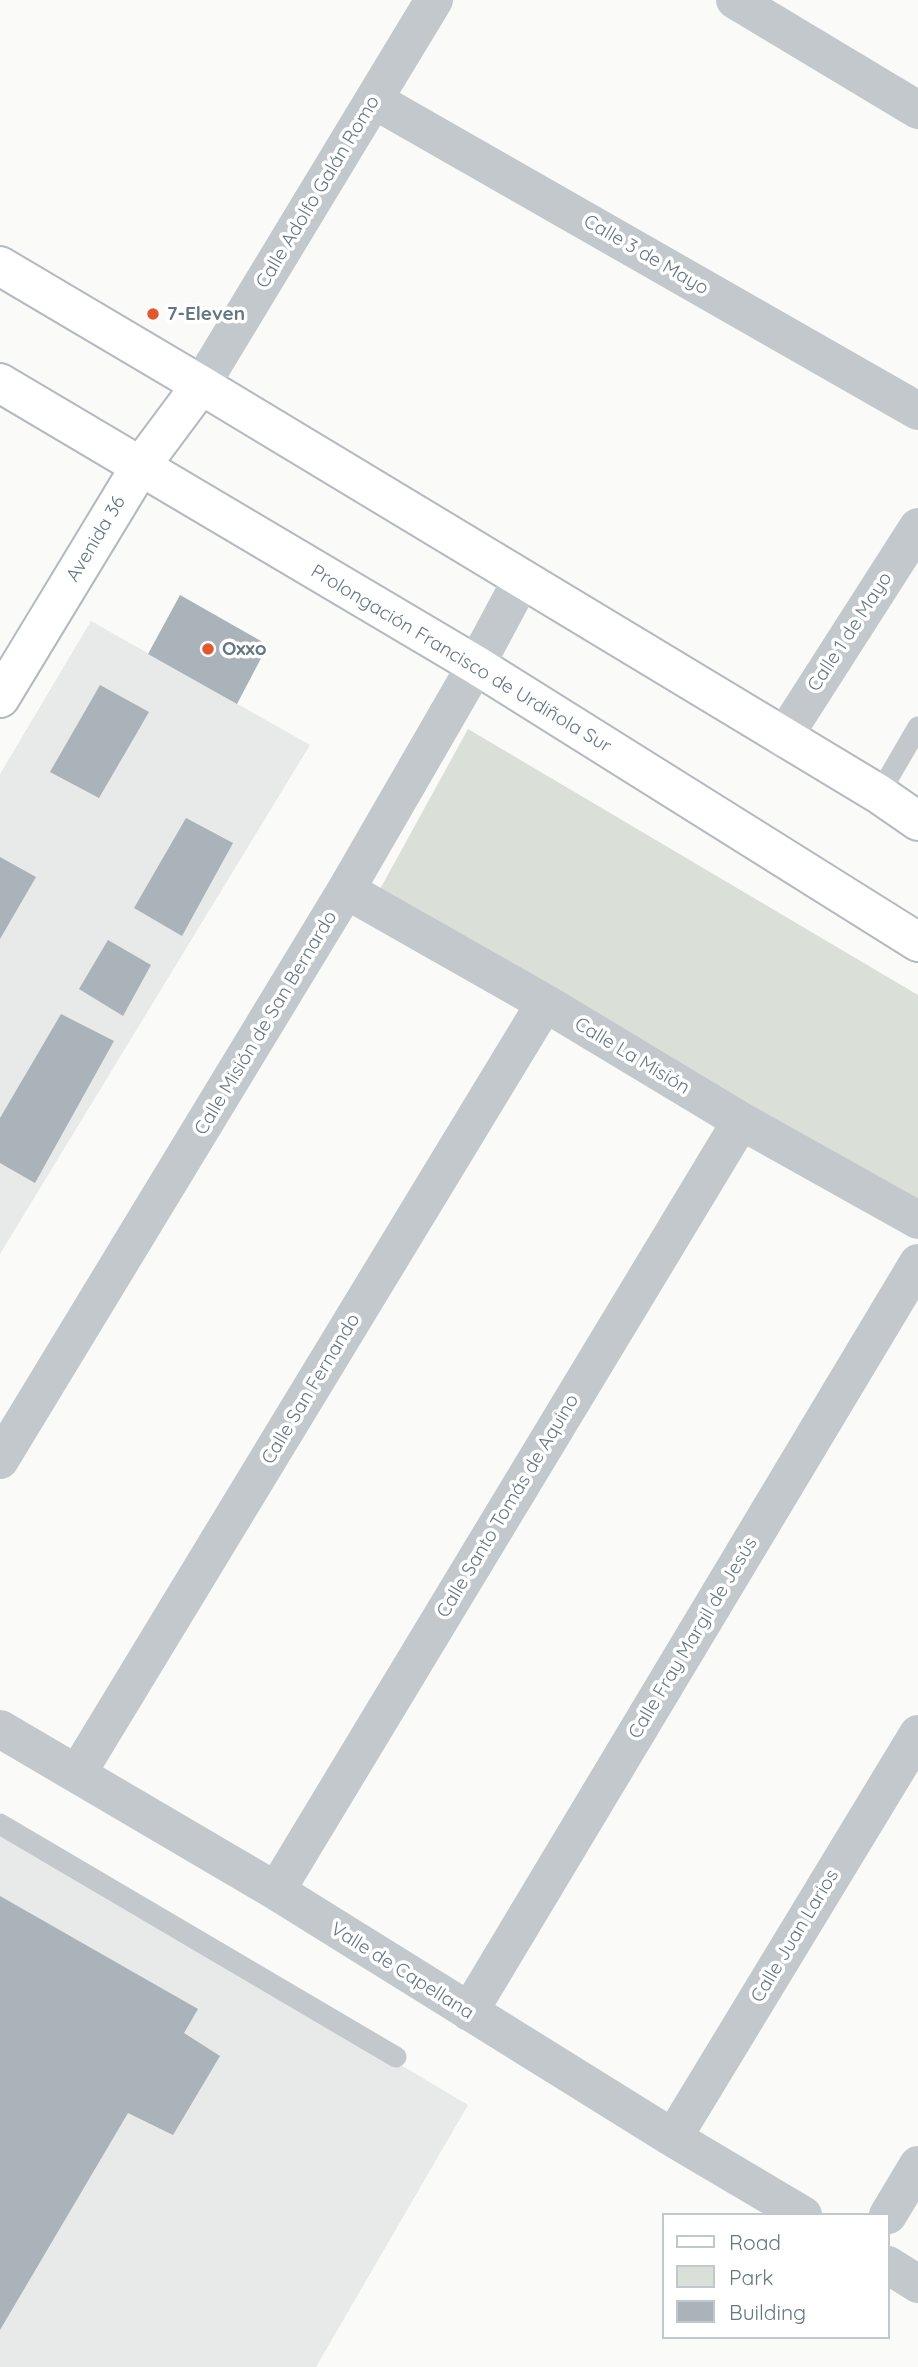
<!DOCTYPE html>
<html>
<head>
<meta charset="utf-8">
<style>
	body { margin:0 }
	#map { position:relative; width:918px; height:2367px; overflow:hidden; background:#fafaf8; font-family:Quicksand,sans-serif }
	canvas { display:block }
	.legend { position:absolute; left:662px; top:2213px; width:228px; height:126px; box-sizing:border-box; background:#fff; border:2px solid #c1c8cd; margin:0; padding:9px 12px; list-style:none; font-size:21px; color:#657683 }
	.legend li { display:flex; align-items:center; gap:14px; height:35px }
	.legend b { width:35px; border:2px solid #c1c8cd }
</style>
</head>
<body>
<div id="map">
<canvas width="918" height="2367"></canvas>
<ul class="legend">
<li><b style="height:9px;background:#fff"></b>Road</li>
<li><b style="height:19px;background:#dadfd7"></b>Park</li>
<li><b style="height:19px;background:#aab3b9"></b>Building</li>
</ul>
</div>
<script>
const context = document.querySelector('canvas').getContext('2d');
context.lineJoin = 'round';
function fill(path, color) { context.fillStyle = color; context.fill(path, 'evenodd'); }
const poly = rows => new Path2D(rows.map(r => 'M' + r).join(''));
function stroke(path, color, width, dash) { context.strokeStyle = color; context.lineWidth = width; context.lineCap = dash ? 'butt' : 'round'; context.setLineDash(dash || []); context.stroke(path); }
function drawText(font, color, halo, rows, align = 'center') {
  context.font = font + ' Quicksand,sans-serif'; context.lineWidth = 7; context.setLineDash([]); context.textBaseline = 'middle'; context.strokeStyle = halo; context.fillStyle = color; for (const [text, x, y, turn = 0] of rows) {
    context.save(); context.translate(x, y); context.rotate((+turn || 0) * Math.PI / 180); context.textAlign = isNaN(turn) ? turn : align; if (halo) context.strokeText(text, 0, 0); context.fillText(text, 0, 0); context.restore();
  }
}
const built = poly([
	[91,621,310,745,0,1254,0,774],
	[0,1826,468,2105,316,2367,0,2367]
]);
const green = poly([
	[468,729,918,995,918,1212,379,891]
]);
const building = poly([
	[180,595,268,645,237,704,148,654],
	[100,685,149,712,99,798,50,772],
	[186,818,233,843,182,936,134,908],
	[0,857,36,877,0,939],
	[108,940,151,965,123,1016,79,989],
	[61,1014,114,1041,35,1183,0,1163,0,1118],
	[0,1896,198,2009,184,2033,220,2056,173,2135,128,2113,0,2330]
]);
const lane = poly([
	[879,794,918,727],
	[0,1824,396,2057]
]);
const street = poly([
	[735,0,918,110],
	[374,100,918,411],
	[201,385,434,0],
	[783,738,918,527],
	[346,890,545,1003,741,1121,918,1220],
	[0,1460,346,890,476,665,522,579],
	[0,1729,276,1891,673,2138,803,2215],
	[77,1774,545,1003],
	[276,1891,741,1121],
	[469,2012,918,1263],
	[673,2138,918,1734],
	[888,2215,918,2165],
	[888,2265,918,2284]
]);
const secondary = poly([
	[0,266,201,385,879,794,918,821],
	[0,383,476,665,918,942],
	[0,698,140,467,201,385]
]);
const markers = [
	[153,314,7,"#e4572e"],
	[208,649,7,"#e4572e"]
];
const streetNames = [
	["Calle Adolfo Galán Romo",318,192,-59],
	["Calle 3 de Mayo",646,255,30],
	["Avenida 36",96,539,-59],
	["Calle 1 de Mayo",850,632,-57],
	["Prolongación Francisco de Urdiñola Sur",461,659,31],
	["Calle Misión de San Bernardo",266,1023,-59],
	["Calle La Misión",632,1056,31],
	["Calle San Fernando",311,1389,-59],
	["Calle Santo Tomás de Aquino",508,1506,-59],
	["Calle Fray Margil de Jesús",693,1638,-59],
	["Calle Juan Larios",795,1936,-59],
	["Valle de Capellana",402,1971,32]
];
const poiNames = [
	["7-Eleven",167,314],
	["Oxxo",222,649]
];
fill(built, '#e8e9e9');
fill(green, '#dadfd7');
fill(building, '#aab3b9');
stroke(secondary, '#b3babf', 42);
stroke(lane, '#c3c8cc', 21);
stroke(street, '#c3c8cc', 38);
stroke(secondary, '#fff', 38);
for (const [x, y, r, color] of markers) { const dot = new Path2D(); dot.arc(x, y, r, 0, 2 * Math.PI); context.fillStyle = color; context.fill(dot); stroke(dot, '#fff', 2.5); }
drawText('19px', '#657683', '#fff', streetNames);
drawText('bold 19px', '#657683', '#fff', poiNames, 'left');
</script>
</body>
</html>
